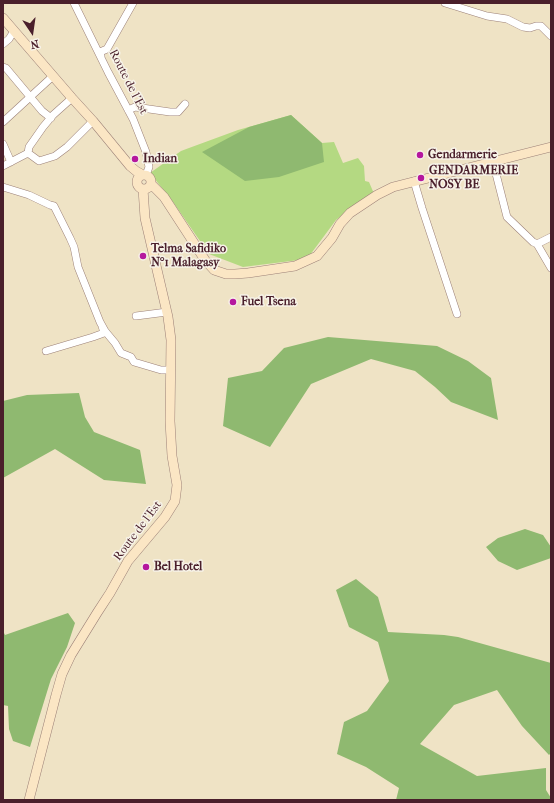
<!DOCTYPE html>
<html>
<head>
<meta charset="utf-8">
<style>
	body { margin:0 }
	#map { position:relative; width:554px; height:803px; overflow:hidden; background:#efe3c5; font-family:"IM FELL French Canon",serif }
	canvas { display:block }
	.frame { position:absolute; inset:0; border:4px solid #4a1f2b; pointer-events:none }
	.north { position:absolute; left:12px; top:12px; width:40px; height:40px; -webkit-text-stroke:3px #f7f3e8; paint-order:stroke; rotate:167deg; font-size:11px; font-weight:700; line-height:16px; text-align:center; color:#4a1f2b }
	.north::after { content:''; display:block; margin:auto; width:14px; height:18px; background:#4a1f2b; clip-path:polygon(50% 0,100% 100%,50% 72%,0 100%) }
</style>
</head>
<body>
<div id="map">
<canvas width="554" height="803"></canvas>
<div class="frame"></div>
<div class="north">N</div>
</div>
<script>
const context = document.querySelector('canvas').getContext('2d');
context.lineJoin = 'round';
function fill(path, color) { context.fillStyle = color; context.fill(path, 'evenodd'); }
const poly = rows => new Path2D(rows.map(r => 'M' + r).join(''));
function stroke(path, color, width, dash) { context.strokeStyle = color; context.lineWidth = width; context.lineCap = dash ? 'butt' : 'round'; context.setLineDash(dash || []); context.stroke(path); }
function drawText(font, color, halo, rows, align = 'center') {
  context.font = font + ' "IM FELL French Canon",serif'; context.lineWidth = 3; context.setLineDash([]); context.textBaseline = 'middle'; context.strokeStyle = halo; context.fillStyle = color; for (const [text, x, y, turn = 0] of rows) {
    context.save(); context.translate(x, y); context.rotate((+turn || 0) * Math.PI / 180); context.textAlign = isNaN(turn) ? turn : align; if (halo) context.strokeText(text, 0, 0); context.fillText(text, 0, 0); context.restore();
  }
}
const green = poly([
	[291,115,322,143,334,142,343,163,358,158,364,166,365,181,369,182,375,196,358,203,336,220,307,259,243,267,209,254,173,202,150,173,181,151,189,148,238,130]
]);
const forest = poly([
	[291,115,322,143,324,162,279,177,245,181,202,152,249,127],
	[328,337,437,346,468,361,491,378,498,420,451,402,435,387,415,371,371,359,311,384,270,447,223,426,228,378,262,371,284,348],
	[79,393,85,417,94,432,140,450,146,484,104,480,55,449,3,478,3,401,27,395],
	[525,529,543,535,551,547,551,558,517,570,498,561,486,547,498,538],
	[356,579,378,597,388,632,444,635,458,637,551,663,551,753,549,755,522,726,497,690,454,705,420,744,477,776,546,768,546,790,551,798,551,800,396,800,399,788,366,767,337,754,344,722,367,711,389,681,378,642,349,627,336,590],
	[68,613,75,623,67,647,51,679,30,747,13,741,9,729,8,706,3,705,3,631,5,635]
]);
const minor = poly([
	[74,3,108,72,133,119,146,152,149,167,146,175],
	[445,3,487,16,507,19,523,27,530,28,536,26,541,26,551,36],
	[3,44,9,39,14,31],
	[101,56,100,52,107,49,133,3],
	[3,67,6,68,42,111,51,118],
	[128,110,135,107,170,112,178,112,185,104],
	[3,122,53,76],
	[3,144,11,162],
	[28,153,39,161,55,156,67,147,93,121],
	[493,162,507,217,533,242,537,244,551,268],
	[3,166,28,153,29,147,43,127,53,115,72,98],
	[414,181,422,208,457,314],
	[3,187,29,195,50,205,54,206,70,238,74,247,78,267,100,322,105,331,115,343,121,353,131,357,134,362,161,370,170,370],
	[537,244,551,237],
	[136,316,167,312],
	[46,351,93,337,104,333,102,326]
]);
const secondary = poly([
	[3,18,72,98,93,121,130,166,136,171,143,175],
	'137 182a7 7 0 1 1 14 0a7 7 0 1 1-14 0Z',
	[151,184,164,197,205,260,214,270,226,274,235,274,248,273,295,266,317,256,332,238,340,224,350,213,377,195,393,187,551,147],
	[29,800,56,695,62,674,71,655,97,613,110,593,128,561,165,517,175,501,177,485,172,456,170,421,171,340,168,317,145,218,143,189]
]);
const markers = [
	[420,155,4,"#b5179e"],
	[135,159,4,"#b5179e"],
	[421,178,4,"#b5179e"],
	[143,256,4,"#b5179e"],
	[233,302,4,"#b5179e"],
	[146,567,4,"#b5179e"]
];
const streetNames = [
	["Route de l'Est",128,82,63],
	["Route de l'Est",138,531,-53]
];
const poiNames = [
	["Gendarmerie",428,155],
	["Indian",143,159],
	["GENDARMERIE",429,171],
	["NOSY BE",429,185],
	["Telma Safidiko",151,249],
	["N°1 Malagasy",151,263],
	["Fuel Tsena",241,302],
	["Bel Hotel",154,567]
];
fill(green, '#b4d982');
fill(forest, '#8fb970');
stroke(minor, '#9c8178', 8);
stroke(secondary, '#9c8178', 10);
stroke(minor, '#fff', 7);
stroke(secondary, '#fbe6c4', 9);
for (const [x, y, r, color] of markers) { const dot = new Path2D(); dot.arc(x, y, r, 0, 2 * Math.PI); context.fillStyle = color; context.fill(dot); stroke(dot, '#f7f3e8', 1.5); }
drawText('12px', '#4a1f2b', '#f7f3e8', streetNames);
drawText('bold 12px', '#4a1f2b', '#f7f3e8', poiNames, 'left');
</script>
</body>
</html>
